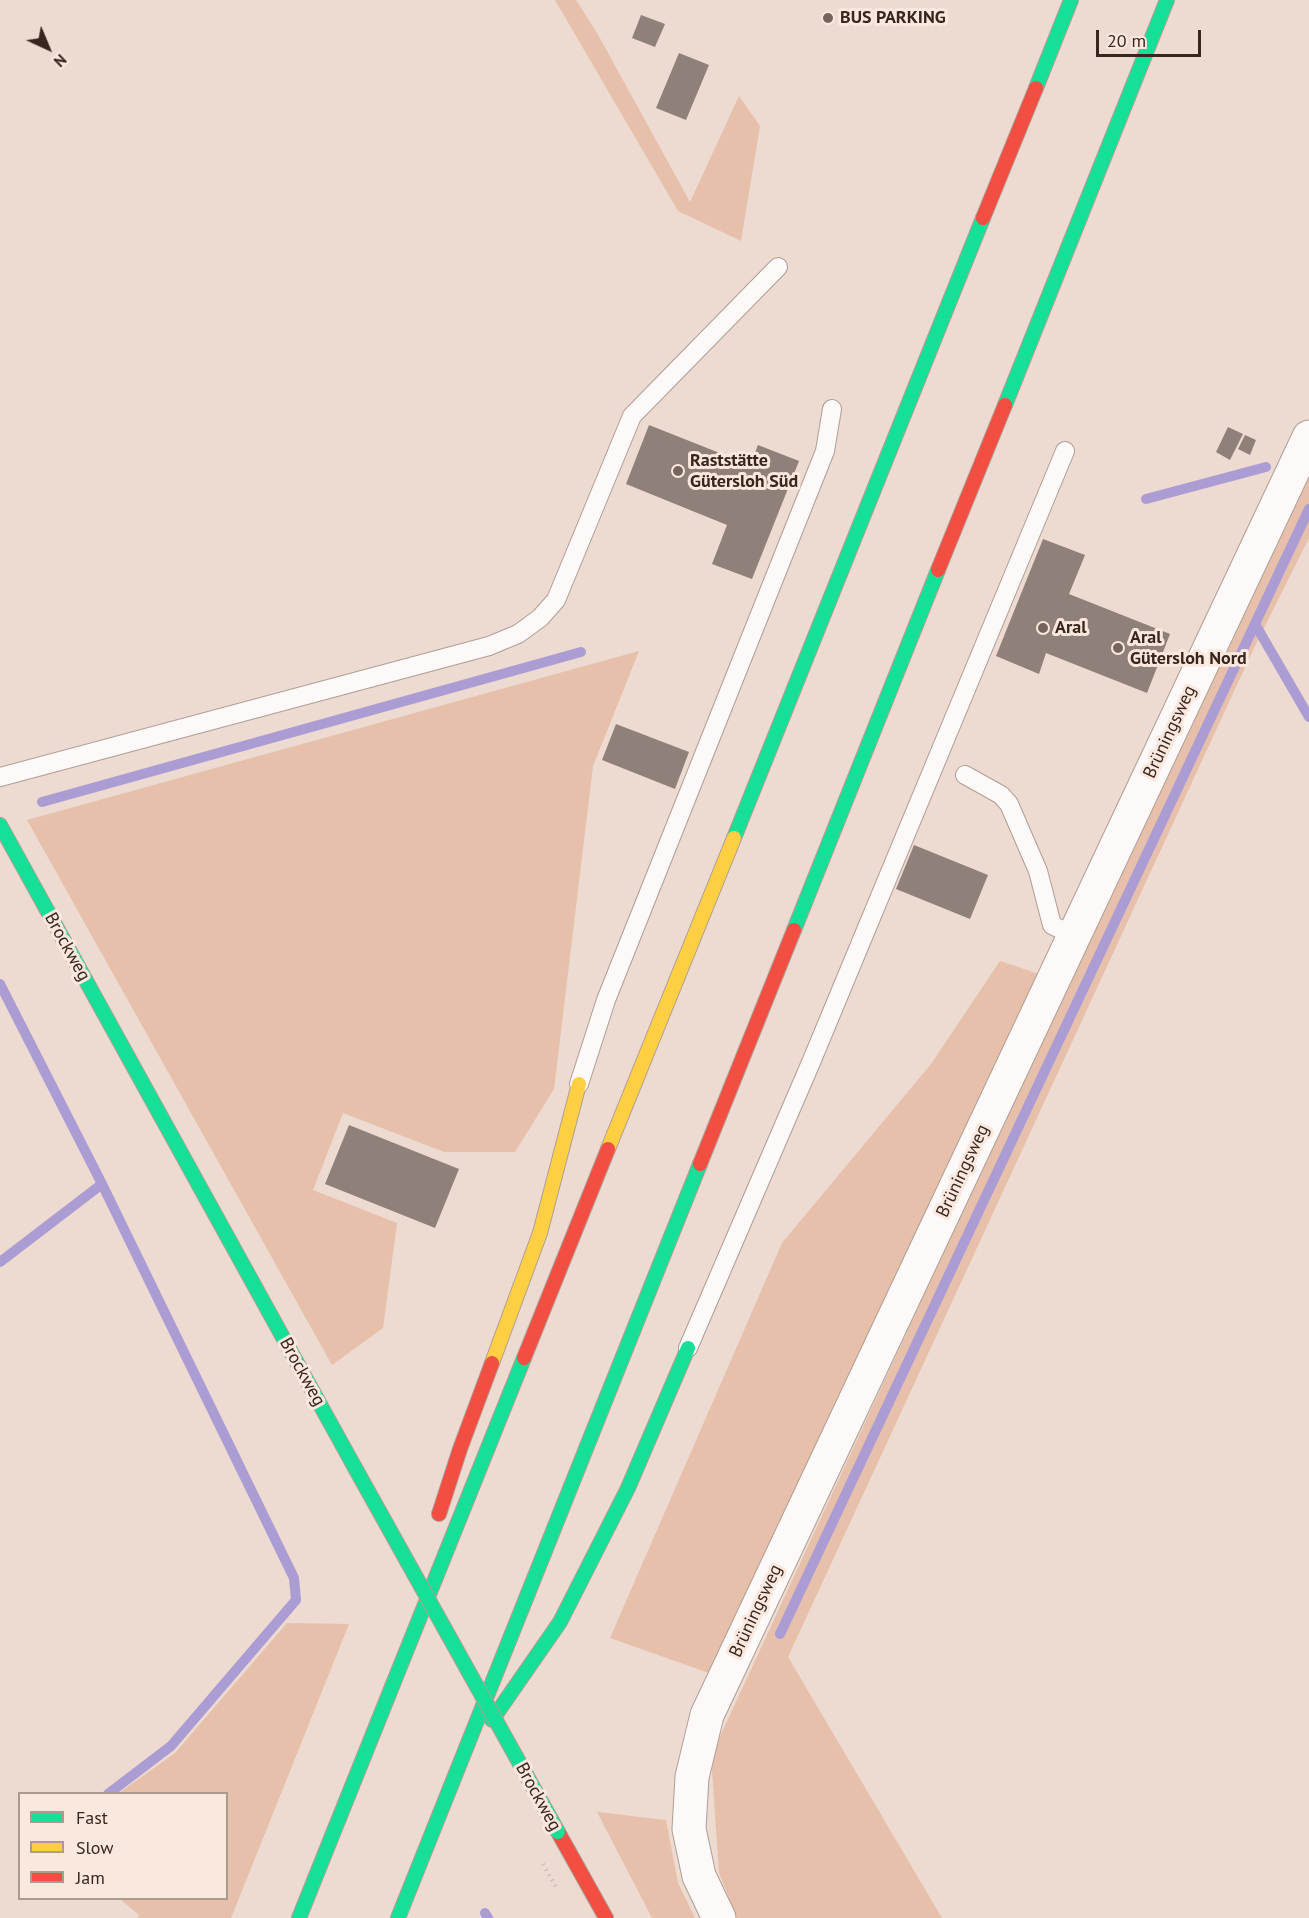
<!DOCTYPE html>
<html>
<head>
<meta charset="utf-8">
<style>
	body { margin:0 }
	#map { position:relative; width:1309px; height:1918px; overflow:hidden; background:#eddad0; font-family:"PT Sans",sans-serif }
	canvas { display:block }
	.legend { position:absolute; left:18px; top:1792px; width:210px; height:108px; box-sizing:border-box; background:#fae8de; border:2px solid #ac9a91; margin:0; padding:8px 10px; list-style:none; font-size:18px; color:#36261d }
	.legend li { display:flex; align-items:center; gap:12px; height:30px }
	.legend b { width:30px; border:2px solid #ac9a91 }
	.north { position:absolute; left:18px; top:18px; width:60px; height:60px; -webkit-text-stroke:4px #fae8de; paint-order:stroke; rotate:136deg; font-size:16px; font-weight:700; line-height:24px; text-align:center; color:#36261d }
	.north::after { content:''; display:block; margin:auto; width:21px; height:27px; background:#36261d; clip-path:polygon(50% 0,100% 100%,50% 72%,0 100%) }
	.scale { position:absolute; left:1096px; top:30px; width:105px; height:27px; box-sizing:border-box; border:3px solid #36261d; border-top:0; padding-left:8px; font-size:18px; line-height:21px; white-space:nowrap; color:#36261d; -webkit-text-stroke:4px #fae8de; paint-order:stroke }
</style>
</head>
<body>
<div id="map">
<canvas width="1309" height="1918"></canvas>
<ul class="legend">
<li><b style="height:8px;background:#16e098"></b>Fast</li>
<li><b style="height:8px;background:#ffcf43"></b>Slow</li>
<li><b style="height:8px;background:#f24e42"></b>Jam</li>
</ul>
<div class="north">N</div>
<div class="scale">20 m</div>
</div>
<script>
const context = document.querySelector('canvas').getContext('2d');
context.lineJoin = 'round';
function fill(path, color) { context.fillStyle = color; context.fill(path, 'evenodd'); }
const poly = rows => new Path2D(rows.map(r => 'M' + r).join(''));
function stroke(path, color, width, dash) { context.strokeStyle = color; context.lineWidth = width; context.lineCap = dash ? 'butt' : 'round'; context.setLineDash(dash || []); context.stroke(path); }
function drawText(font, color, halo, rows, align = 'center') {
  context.font = font + ' "PT Sans",sans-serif'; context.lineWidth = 6; context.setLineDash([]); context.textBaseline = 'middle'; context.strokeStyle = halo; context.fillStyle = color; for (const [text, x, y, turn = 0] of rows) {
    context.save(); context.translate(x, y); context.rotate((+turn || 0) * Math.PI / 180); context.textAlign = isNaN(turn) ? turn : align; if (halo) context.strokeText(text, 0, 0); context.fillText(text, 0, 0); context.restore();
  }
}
const green = poly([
	[555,0,576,0,597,33,690,202,739,96,760,126,741,241,678,211],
	[1309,462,1309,538,1254,648,788,1657,942,1918,737,1918,719,1873,711,1756],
	[639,651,593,766,554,1089,515,1152,444,1152,343,1113,313,1190,397,1223,383,1328,332,1365,27,820],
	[1000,961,1042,975,712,1674,610,1638,782,1243,931,1064],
	[287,1623,349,1624,231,1918,138,1918,139,1915,120,1899,226,1898,226,1794,119,1793,175,1753],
	[597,1812,666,1820,678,1883,695,1918,652,1918]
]);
const stream = poly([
	[1146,499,1266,467],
	[1255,624,1309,717],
	[42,802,581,652],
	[0,984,102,1184,294,1578,296,1600,171,1746,108,1794],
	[0,1262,102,1184],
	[780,1634,1309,509],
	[485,1913,488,1918]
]);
const building = poly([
	[641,15,665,24,655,47,632,38],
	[679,53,709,65,686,120,656,108],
	[649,425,750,465,758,445,799,461,752,579,712,564,727,525,626,484],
	[1228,427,1243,434,1230,460,1216,452],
	[1245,435,1256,440,1250,455,1238,449],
	[1043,539,1085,555,1069,594,1170,634,1147,693,1046,653,1039,674,996,656],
	[616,724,689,752,675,789,602,760],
	[914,845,988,875,970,919,896,889],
	[349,1125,459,1169,435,1228,325,1184]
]);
const lane = poly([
	[965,775,1001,795,1009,804,1038,871,1052,925,1074,936],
	[0,777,489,646,518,634,540,618,556,600,632,416,778,267],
	[579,1084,606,1000,825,451,832,409],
	[688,1348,812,1060,1065,451]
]);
const street = poly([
	[719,1918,699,1876,689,1829,692,1777,707,1715,1309,437]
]);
const fast = poly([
	[1036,88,1071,0],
	[1005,405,1167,0],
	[0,825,354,1466],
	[734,838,983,218],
	[794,930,938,570],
	[492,1720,560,1622,628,1488,688,1348],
	[299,1918,524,1358],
	[398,1918,700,1164]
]);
const slow = poly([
	[608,1149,734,838],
	[492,1363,540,1233,579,1084]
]);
const jam = poly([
	[983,218,1036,88],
	[938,570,1005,405],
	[700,1164,794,930],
	[524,1358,608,1149],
	[439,1514,460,1449,492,1363],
	[558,1832,606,1918]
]);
const pathBridge = poly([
	[543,1864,557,1889]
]);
const fastBridge = poly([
	[354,1466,558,1832]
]);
const markers = [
	[828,18,6,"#76655c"],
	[678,471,6,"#76655c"],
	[1043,628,6,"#76655c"],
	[1118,648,6,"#76655c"]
];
const poiNames = [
	["BUS PARKING",840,18],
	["Raststätte",690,461],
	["Gütersloh Süd",690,482],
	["Aral",1055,628],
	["Aral",1130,638],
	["Gütersloh Nord",1130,659]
];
const streetNames = [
	["Brüningsweg",1170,732,-65],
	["Brockweg",67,947,61],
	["Brüningsweg",963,1171,-65],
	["Brockweg",302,1372,61],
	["Brüningsweg",756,1611,-65],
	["Brockweg",538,1797,61]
];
fill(green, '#e6c0aa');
stroke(stream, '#ab9cd3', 10);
fill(building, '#90807a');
stroke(lane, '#ae9e95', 20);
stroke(street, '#ae9e95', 35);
stroke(fast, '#ae9e95', 16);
stroke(slow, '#ae9e95', 16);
stroke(jam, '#ae9e95', 16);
stroke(lane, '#fcf9f8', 18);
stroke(street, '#fcf9f8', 33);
stroke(fast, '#16e098', 14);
stroke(slow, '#ffcf43', 14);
stroke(jam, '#f24e42', 14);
stroke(fastBridge, '#ae9e95', 16, []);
stroke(pathBridge, '#c8c1bd', 4, [1.5, 4.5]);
stroke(fastBridge, '#16e098', 14);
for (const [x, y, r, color] of markers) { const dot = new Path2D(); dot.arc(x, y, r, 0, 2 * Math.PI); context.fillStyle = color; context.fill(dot); stroke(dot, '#fae8de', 2); }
drawText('bold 18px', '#36261d', '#fae8de', poiNames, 'left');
drawText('18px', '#36261d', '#fae8de', streetNames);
</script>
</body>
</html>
